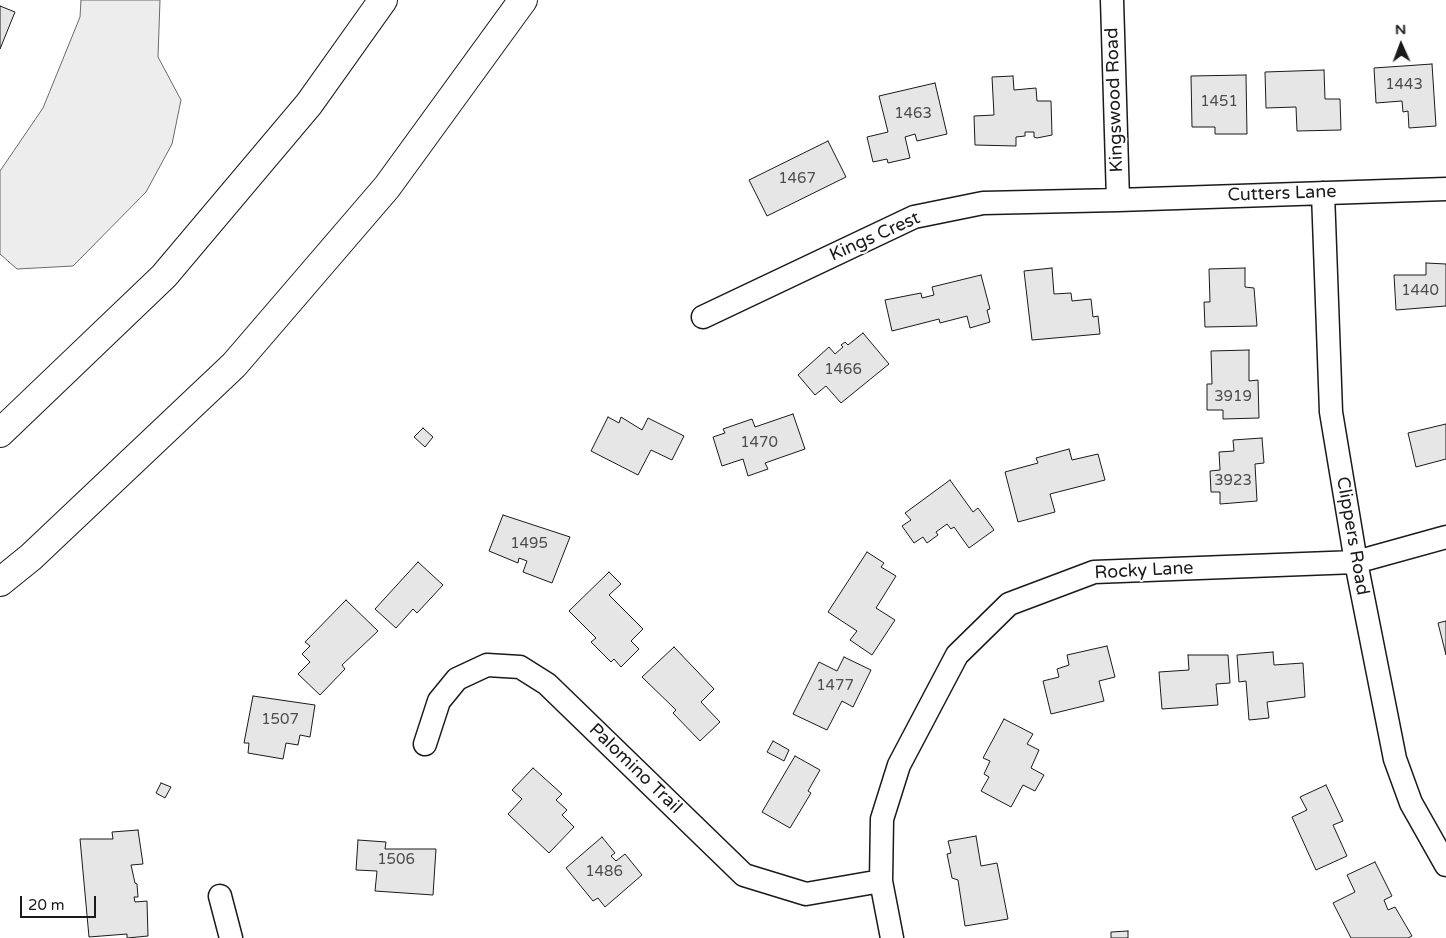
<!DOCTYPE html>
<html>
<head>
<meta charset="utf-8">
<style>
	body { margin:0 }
	#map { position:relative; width:1446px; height:938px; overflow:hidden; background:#fff; font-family:"Varela Round",sans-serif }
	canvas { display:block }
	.north { position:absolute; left:1376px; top:20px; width:50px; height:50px; -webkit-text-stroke:4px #fff; paint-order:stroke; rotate:358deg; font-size:14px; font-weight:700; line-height:20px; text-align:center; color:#1a1a1a }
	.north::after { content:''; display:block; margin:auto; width:18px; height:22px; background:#1a1a1a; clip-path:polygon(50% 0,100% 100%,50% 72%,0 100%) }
	.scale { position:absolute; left:20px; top:896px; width:76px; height:22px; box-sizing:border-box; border:2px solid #1a1a1a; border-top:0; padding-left:6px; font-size:15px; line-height:18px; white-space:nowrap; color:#1a1a1a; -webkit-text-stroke:4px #fff; paint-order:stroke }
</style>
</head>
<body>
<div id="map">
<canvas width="1446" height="938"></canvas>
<div class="north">N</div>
<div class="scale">20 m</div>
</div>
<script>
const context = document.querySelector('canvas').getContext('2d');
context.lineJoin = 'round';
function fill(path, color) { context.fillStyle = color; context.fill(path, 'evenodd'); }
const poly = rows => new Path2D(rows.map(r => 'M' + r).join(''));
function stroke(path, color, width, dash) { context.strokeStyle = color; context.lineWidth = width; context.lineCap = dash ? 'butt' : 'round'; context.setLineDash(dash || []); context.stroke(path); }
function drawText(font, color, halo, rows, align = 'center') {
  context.font = font + ' "Varela Round",sans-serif'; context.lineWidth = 4; context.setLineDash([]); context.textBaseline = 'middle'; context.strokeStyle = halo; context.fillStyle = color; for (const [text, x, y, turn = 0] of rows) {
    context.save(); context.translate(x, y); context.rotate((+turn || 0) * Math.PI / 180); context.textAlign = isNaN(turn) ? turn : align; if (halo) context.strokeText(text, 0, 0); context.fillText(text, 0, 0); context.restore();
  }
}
const built = poly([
	[81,0,160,0,158,57,181,100,172,144,146,192,73,266,17,269,0,254,0,171,43,108,80,17,81,0]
]);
const building = poly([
	[0,6,15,12,0,49,0,6],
	[1432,64,1436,126,1409,128,1408,111,1403,112,1402,101,1376,103,1374,68,1432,64],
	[1324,70,1325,99,1340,99,1341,130,1297,131,1296,107,1266,108,1265,72,1324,70],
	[1246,75,1247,134,1215,134,1215,127,1192,127,1191,76,1246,75],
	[1013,76,1014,90,1036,88,1037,101,1051,101,1052,135,1037,138,1034,137,1034,132,1025,132,1025,136,1016,137,1016,146,975,145,974,116,994,115,992,77,1013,76],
	[935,83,947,134,917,141,915,134,905,137,910,158,888,163,887,159,873,162,867,137,888,132,879,96,935,83],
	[828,141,846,177,767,216,749,180,828,141],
	[1426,263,1446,264,1446,306,1396,310,1394,275,1426,275,1426,263],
	[1052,268,1054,294,1071,293,1072,301,1091,299,1093,317,1098,316,1100,334,1032,340,1024,271,1052,268],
	[1245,268,1245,287,1254,288,1257,326,1205,327,1204,302,1210,302,1209,269,1245,268],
	[981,275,990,309,987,310,990,322,970,328,967,316,940,323,939,319,892,331,885,300,921,293,922,298,934,295,932,287,981,275],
	[863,333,889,364,841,403,826,386,815,395,798,375,829,347,835,354,843,347,841,345,845,342,848,345,863,333],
	[1249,350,1249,381,1258,380,1259,418,1223,419,1223,410,1207,410,1207,384,1212,384,1211,351,1249,350],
	[793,414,805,449,765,463,768,469,748,476,743,459,722,466,713,437,725,433,723,429,752,419,755,427,793,414],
	[608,417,619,423,621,417,642,430,648,418,684,436,672,460,651,450,638,475,591,451,608,417],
	[1446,424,1446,459,1416,467,1408,433,1446,424],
	[423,428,433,437,425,447,414,437,423,428],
	[1262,438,1264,463,1255,464,1257,501,1220,504,1220,492,1211,492,1210,471,1220,470,1219,452,1234,451,1233,440,1262,438],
	[1069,449,1072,460,1098,454,1105,480,1050,494,1055,512,1018,522,1005,472,1038,463,1036,458,1069,449],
	[950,480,973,512,978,508,994,530,969,548,954,527,951,529,947,524,936,532,938,535,927,543,923,537,914,543,902,526,911,520,905,513,950,480],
	[503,515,570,537,552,583,523,572,527,561,519,558,518,563,489,551,503,515],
	[867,552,884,563,881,567,896,576,876,608,895,620,872,655,850,640,857,631,828,612,867,552],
	[418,562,443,585,417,613,413,609,396,628,375,609,418,562],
	[609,572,621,584,609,595,643,629,631,641,639,649,621,667,614,659,611,662,591,642,596,638,569,611,609,572],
	[346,600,378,631,342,665,345,669,320,695,298,674,310,662,302,654,310,646,305,642,346,600],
	[1446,621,1446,655,1438,623,1446,621],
	[1107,646,1115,677,1099,681,1104,701,1051,714,1043,681,1059,677,1057,669,1069,665,1067,655,1107,646],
	[674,647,714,689,701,702,720,722,700,741,673,713,676,710,642,677,674,647],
	[1273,652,1274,665,1303,663,1305,697,1267,702,1269,718,1249,720,1246,681,1239,682,1237,655,1273,652],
	[1188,655,1228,655,1230,683,1216,684,1218,705,1162,709,1159,672,1189,670,1188,655],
	[844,657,871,670,853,707,842,701,827,730,793,714,819,662,837,671,844,657],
	[253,696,315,705,310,737,300,735,298,745,286,743,283,759,248,753,249,743,244,743,253,696],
	[1004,719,1033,734,1027,744,1039,750,1031,768,1044,775,1035,791,1023,785,1011,807,981,791,989,777,984,774,990,761,983,758,1004,719],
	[773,741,789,750,784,761,767,752,773,741],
	[795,756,820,770,808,791,811,793,790,828,762,812,795,756],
	[533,768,562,794,556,800,567,810,562,815,574,827,549,853,508,814,522,799,512,790,533,768],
	[161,783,171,787,165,798,156,793,161,783],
	[1326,785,1343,821,1333,825,1347,856,1316,870,1292,817,1307,810,1300,797,1326,785],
	[138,830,143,864,131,865,135,883,137,884,138,897,134,897,135,902,147,901,148,936,127,938,127,934,89,937,80,839,113,839,112,832,138,830],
	[976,836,981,866,997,863,1008,919,965,926,958,880,952,878,947,854,951,853,948,841,976,836],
	[602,837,615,853,611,856,616,861,625,854,642,875,605,907,598,898,593,901,566,868,602,837],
	[358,840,386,842,385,849,436,849,433,895,375,891,377,871,356,870,358,840],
	[1375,862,1392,896,1384,900,1388,910,1395,907,1412,936,1408,938,1351,938,1333,903,1355,892,1347,875,1375,862],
	[1128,931,1128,938,1111,938,1111,932,1128,931]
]);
const street = poly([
	[1112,0,1118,200],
	[1323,193,1331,412,1356,562,1395,759,1411,803,1446,865],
	[703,317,914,217,983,203,1118,200,1446,189],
	[425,744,439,701,457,679,487,665,520,667,547,684,744,875,806,894,881,881],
	[220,896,231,938],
	[892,938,881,881,882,819,899,765,957,655,1009,604,1094,572,1356,562,1446,537]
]);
const highway = poly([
	[0,433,164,276,309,104,383,0],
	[0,582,31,557,234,365,387,187,523,0]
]);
const numberNames = [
	["1443",1404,85],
	["1451",1219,102],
	["1463",913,114],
	["1467",797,179],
	["1440",1420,291],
	["1466",843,370],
	["3919",1233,397],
	["1470",759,443],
	["3923",1233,481],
	["1495",529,544],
	["1477",835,686],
	["1507",280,720],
	["1506",396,860],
	["1486",604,872]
];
const streetNames = [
	["Kingswood Road",1115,100,-92],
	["Cutters Lane",1282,194,-2],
	["Kings Crest",875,237,-24],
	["Clippers Road",1352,536,80],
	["Rocky Lane",1144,571,-3],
	["Palomino Trail",635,769,44]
];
fill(built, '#ededed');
stroke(built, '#6a6a6a', 1);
fill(building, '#e6e6e6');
stroke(building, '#1a1a1a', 1);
stroke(street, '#1a1a1a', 25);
stroke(highway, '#1a1a1a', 30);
stroke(street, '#fff', 22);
stroke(highway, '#fff', 28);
drawText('15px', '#4d4d4d', null, numberNames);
drawText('18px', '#1a1a1a', '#fff', streetNames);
</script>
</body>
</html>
